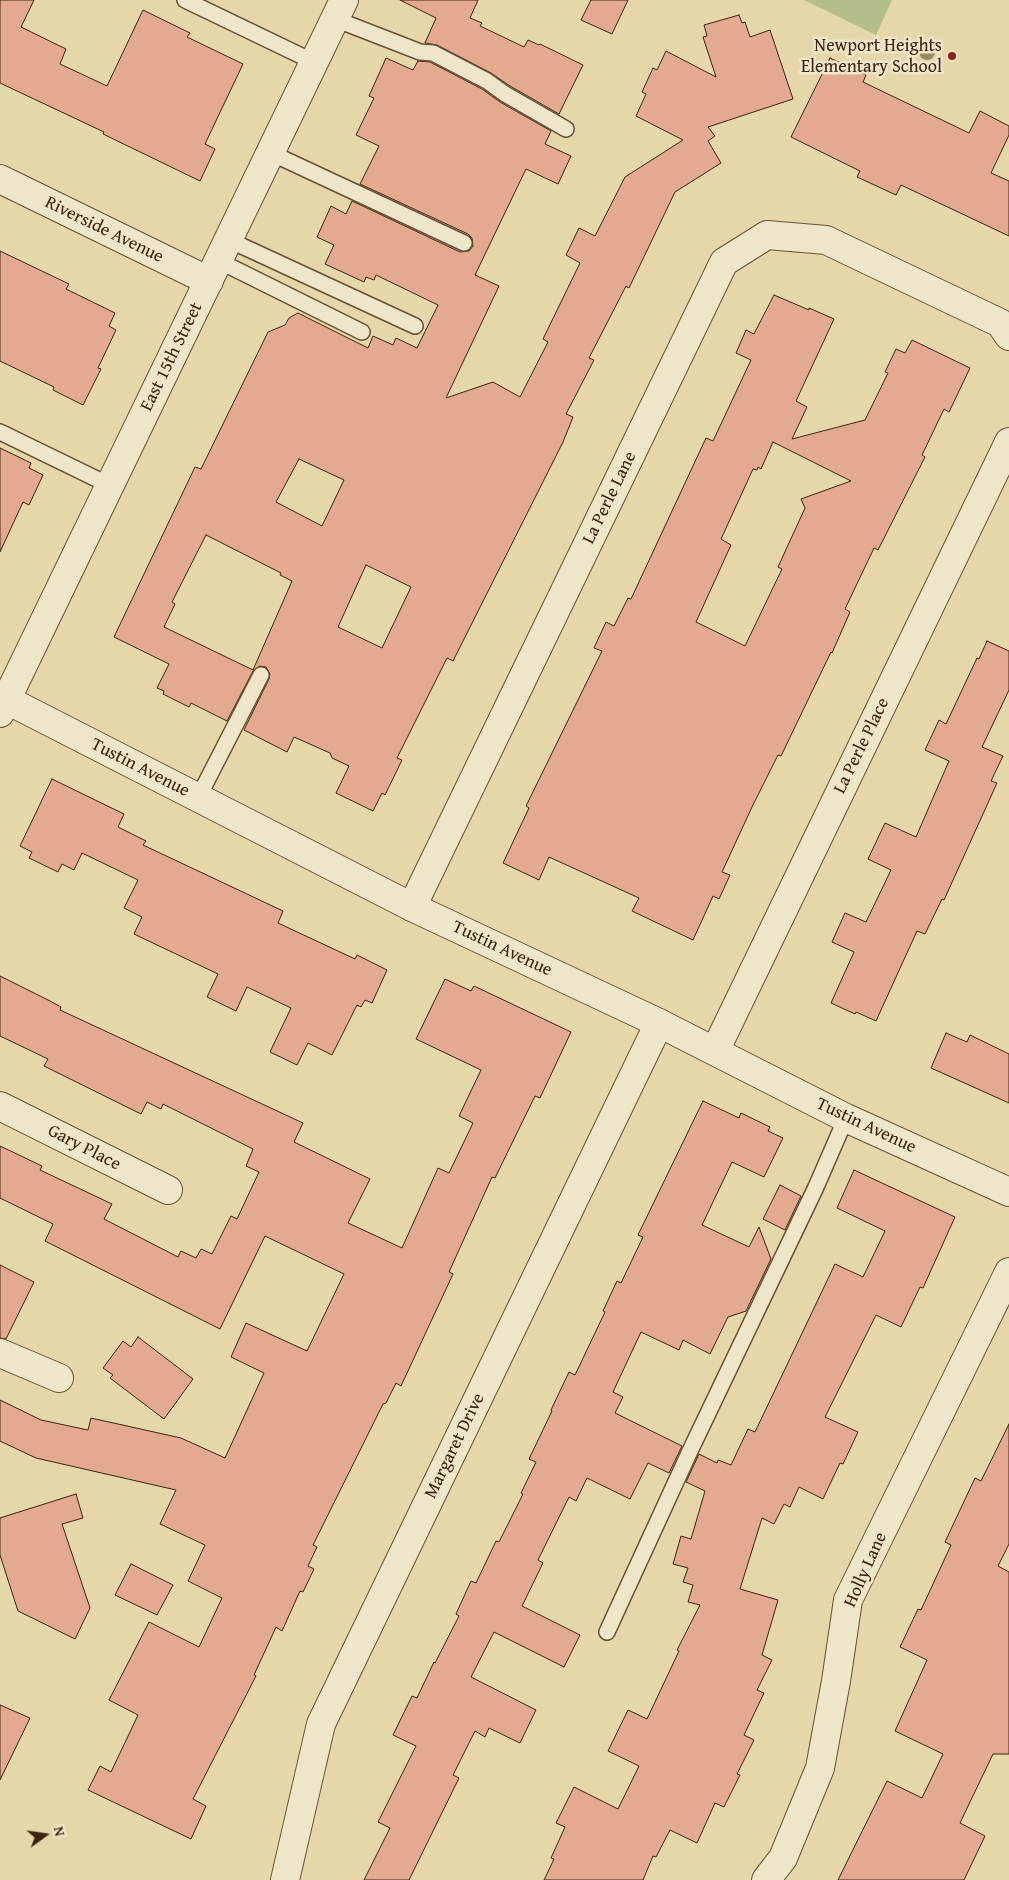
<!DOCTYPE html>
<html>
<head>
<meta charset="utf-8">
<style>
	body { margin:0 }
	#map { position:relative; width:1009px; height:1880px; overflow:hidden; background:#e6d7aa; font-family:"Gentium Book Plus",serif }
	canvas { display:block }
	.north { position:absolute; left:20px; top:1810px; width:50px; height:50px; -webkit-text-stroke:4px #efe5c8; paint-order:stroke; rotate:76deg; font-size:14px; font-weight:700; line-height:20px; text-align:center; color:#3d2410 }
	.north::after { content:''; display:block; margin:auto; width:18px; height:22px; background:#3d2410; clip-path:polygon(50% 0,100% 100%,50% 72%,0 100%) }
</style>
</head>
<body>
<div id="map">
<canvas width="1009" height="1880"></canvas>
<div class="north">N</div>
</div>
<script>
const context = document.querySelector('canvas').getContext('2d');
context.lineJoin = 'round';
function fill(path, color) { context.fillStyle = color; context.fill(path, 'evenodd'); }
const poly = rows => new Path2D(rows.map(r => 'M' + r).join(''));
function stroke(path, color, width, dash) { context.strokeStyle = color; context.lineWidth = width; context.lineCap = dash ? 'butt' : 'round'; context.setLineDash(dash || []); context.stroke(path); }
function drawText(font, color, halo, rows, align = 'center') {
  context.font = font + ' "Gentium Book Plus",serif'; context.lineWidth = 5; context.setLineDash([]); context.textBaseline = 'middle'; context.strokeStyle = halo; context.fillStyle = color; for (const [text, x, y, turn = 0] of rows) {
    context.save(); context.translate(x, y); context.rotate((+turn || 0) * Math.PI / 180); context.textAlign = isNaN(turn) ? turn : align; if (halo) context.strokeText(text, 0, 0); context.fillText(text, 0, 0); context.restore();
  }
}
const green = poly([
	[804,0,892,0,876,35]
]);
const building = poly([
	[0,0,34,0,21,27,66,49,60,64,107,86,143,10,190,33,187,37,243,64,205,144,215,149,200,181,103,134,104,132,0,83,0,0],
	[400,0,478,0,470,18,482,23,480,26,524,47,528,40,539,45,540,44,583,65,559,114,510,86,491,73,437,45,425,43,436,18,400,0],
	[591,0,628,0,612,34,581,20,591,0],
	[739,15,742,23,745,22,750,37,770,30,793,99,708,127,715,136,708,141,721,163,675,192,629,288,626,286,589,358,594,360,566,414,573,417,563,442,453,661,447,658,397,758,402,760,385,795,382,793,373,811,336,793,349,766,332,758,330,753,294,737,287,752,244,730,269,679,270,674,266,667,260,666,253,671,227,721,191,703,189,707,163,694,164,691,157,688,169,664,114,637,195,467,201,469,268,332,285,325,289,318,298,313,368,348,373,336,393,345,396,338,417,348,438,305,376,275,374,280,366,277,364,282,325,264,334,245,317,237,331,206,346,214,352,201,460,252,469,251,473,246,472,238,468,234,360,184,379,146,356,135,374,98,369,96,386,58,413,70,418,61,430,62,482,89,500,102,551,131,545,144,571,156,558,184,526,169,475,275,499,286,446,398,493,382,520,397,548,342,543,339,580,263,566,255,579,228,595,236,625,177,683,140,636,116,646,94,642,92,653,68,657,70,666,51,716,77,703,37,707,36,704,25,739,15],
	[299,459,344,480,322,526,276,502,299,459],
	[206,535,281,573,280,575,292,581,253,670,164,627,175,604,172,602,206,535],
	[366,565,411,587,382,648,338,627,366,565],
	[830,58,866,75,863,82,969,133,980,111,1009,126,1009,135,991,173,1009,181,1009,236,901,185,896,195,857,177,860,171,791,137,830,58],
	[0,251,69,284,66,289,115,313,109,326,116,330,98,368,101,369,83,405,53,390,54,387,0,361,0,251],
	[774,295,809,310,809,308,834,319,796,401,807,407,792,439,865,420,888,373,885,372,896,349,905,353,912,340,970,368,949,412,944,409,922,455,925,457,878,550,874,548,845,609,850,612,832,653,831,652,781,756,778,755,752,807,722,872,730,875,719,899,713,896,693,940,632,911,639,898,549,857,539,880,503,863,529,808,526,806,602,651,594,648,606,622,614,626,628,598,631,599,706,438,713,441,751,360,736,353,746,330,754,334,774,295],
	[773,442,851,481,801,499,805,508,778,567,782,569,745,646,696,622,731,545,721,539,753,469,757,470,758,467,761,469,773,442],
	[0,448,31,463,29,468,43,475,29,505,23,502,0,552,0,448],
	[987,641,1009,651,1009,690,982,747,1003,756,991,781,997,783,944,900,942,899,925,934,917,931,876,1021,856,1012,855,1014,831,1003,854,952,832,942,845,913,866,922,891,870,868,859,885,823,916,837,949,761,925,750,939,720,946,724,977,658,979,659,987,641],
	[52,779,124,814,118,827,146,841,143,845,283,911,278,923,355,959,357,955,387,970,372,1003,365,1000,361,1007,357,1005,332,1055,308,1043,297,1065,270,1052,291,1008,247,987,236,1011,207,997,218,974,134,934,142,917,124,908,138,880,82,853,74,870,62,864,58,872,29,858,32,852,20,846,52,779],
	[0,976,50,1001,61,1007,60,1010,303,1123,294,1142,370,1179,348,1223,402,1248,438,1168,449,1173,473,1123,459,1116,481,1070,416,1039,445,979,471,991,474,986,571,1032,540,1098,535,1096,495,1178,492,1177,449,1272,453,1274,401,1386,396,1383,386,1403,383,1404,313,1545,317,1547,308,1566,314,1569,303,1592,300,1591,282,1631,276,1627,254,1675,256,1676,193,1799,206,1806,191,1839,88,1790,100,1766,111,1772,138,1715,109,1700,149,1622,199,1647,222,1598,188,1581,205,1545,160,1524,176,1490,36,1458,0,1441,0,1400,41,1420,88,1430,91,1418,181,1438,225,1458,264,1373,231,1357,246,1323,307,1351,344,1274,265,1236,220,1329,45,1241,53,1224,0,1198,0,1146,42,1166,40,1170,112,1204,104,1219,178,1257,181,1251,196,1258,201,1249,212,1254,231,1216,237,1219,259,1172,246,1166,253,1149,163,1104,161,1109,147,1102,141,1114,44,1066,48,1059,0,1036,0,976],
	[946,1033,967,1042,970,1035,1009,1054,1009,1103,931,1068,946,1033],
	[703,1101,739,1118,741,1113,770,1127,768,1131,783,1138,764,1177,732,1162,702,1225,749,1247,759,1227,771,1259,746,1311,728,1317,710,1354,683,1340,679,1350,641,1332,613,1392,623,1397,615,1413,682,1446,669,1473,648,1463,630,1499,587,1478,576,1501,569,1497,538,1560,543,1563,522,1606,580,1635,564,1667,494,1632,471,1677,536,1710,520,1743,489,1728,485,1737,475,1731,453,1775,459,1778,409,1880,364,1880,390,1828,378,1822,416,1746,393,1735,412,1696,417,1698,434,1662,435,1663,459,1616,456,1614,471,1581,476,1583,496,1541,499,1542,523,1494,521,1493,536,1462,529,1459,552,1411,551,1410,569,1372,575,1375,605,1312,603,1311,617,1281,621,1283,643,1237,638,1235,703,1101],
	[854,1170,955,1217,923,1288,920,1287,901,1327,876,1315,825,1417,858,1432,843,1464,840,1463,823,1499,799,1487,790,1507,784,1504,774,1524,762,1518,740,1589,778,1600,762,1655,772,1660,757,1690,764,1693,744,1735,754,1740,737,1774,740,1775,724,1807,715,1803,697,1843,670,1830,656,1857,653,1856,643,1880,544,1880,554,1859,551,1858,565,1827,556,1823,574,1787,618,1809,639,1766,608,1751,628,1710,647,1719,679,1651,677,1650,700,1605,688,1602,693,1585,683,1582,688,1568,673,1564,681,1536,691,1539,705,1491,686,1482,699,1454,717,1463,718,1460,731,1465,748,1429,755,1432,835,1264,863,1277,885,1231,837,1208,854,1170],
	[780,1185,801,1196,785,1230,763,1219,780,1185],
	[0,1265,34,1282,6,1339,0,1338,0,1265],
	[138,1337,193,1379,164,1419,110,1378,113,1375,103,1368,123,1341,131,1347,138,1337],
	[1009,1424,1009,1544,998,1566,1009,1572,1009,1754,993,1754,960,1823,985,1836,964,1880,838,1880,887,1781,922,1798,943,1754,895,1731,927,1660,900,1647,918,1609,921,1610,951,1545,945,1542,975,1478,981,1481,1009,1424],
	[76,1494,83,1518,62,1524,90,1608,75,1639,18,1611,0,1555,0,1518,76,1494],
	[131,1564,173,1585,157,1615,115,1595,131,1564],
	[0,1705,30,1718,0,1780,0,1705]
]);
const service = poly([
	[185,0,314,62],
	[335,19,420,52,433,53,487,81,505,94,566,129],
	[271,153,464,243],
	[229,240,415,326],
	[219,261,362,332],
	[0,432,109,485],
	[198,798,261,675],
	[607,1632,690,1451,816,1187,846,1118]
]);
const minor = poly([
	[0,179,209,281],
	[412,907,724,262,767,235,826,240,1000,323,1009,336],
	[715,1051,1009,442],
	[0,1106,168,1190],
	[0,1353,59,1378],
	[285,1880,321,1724,659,1023],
	[766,1880,783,1858,820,1768,836,1681,848,1600,1009,1272]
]);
const tertiary = poly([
	[7,700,412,907,659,1023,846,1118,1009,1192],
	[0,713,344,0]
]);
const trees = [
	[927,52]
];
const markers = [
	[952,56,5,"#8f2418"]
];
const poiNames = [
	["Newport Heights",942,46],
	["Elementary School",942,67]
];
const streetNames = [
	["Riverside Avenue",104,230,26],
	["East 15th Street",172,357,-64],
	["La Perle Lane",610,498,-64],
	["La Perle Place",862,746,-64],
	["Tustin Avenue",140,768,27],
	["Tustin Avenue",502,949,25],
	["Tustin Avenue",866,1126,25],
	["Gary Place",84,1148,27],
	["Margaret Drive",455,1446,-64],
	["Holly Lane",866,1570,-66]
];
fill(green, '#b3bf8a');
fill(building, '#e3aa8f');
stroke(building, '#3d2410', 1);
stroke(service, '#675136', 18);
stroke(minor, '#675136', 30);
stroke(tertiary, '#675136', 30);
stroke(service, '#efe5c8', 15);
stroke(minor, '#efe5c8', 28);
stroke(tertiary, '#efe5c8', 28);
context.fillStyle = '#998a66';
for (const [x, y] of trees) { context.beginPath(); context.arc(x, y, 8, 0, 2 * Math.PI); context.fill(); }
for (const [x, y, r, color] of markers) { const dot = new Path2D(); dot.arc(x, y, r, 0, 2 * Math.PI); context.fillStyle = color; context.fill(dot); stroke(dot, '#efe5c8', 2); }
drawText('18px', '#3d2410', '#efe5c8', poiNames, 'right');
drawText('18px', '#3d2410', '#efe5c8', streetNames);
</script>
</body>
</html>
